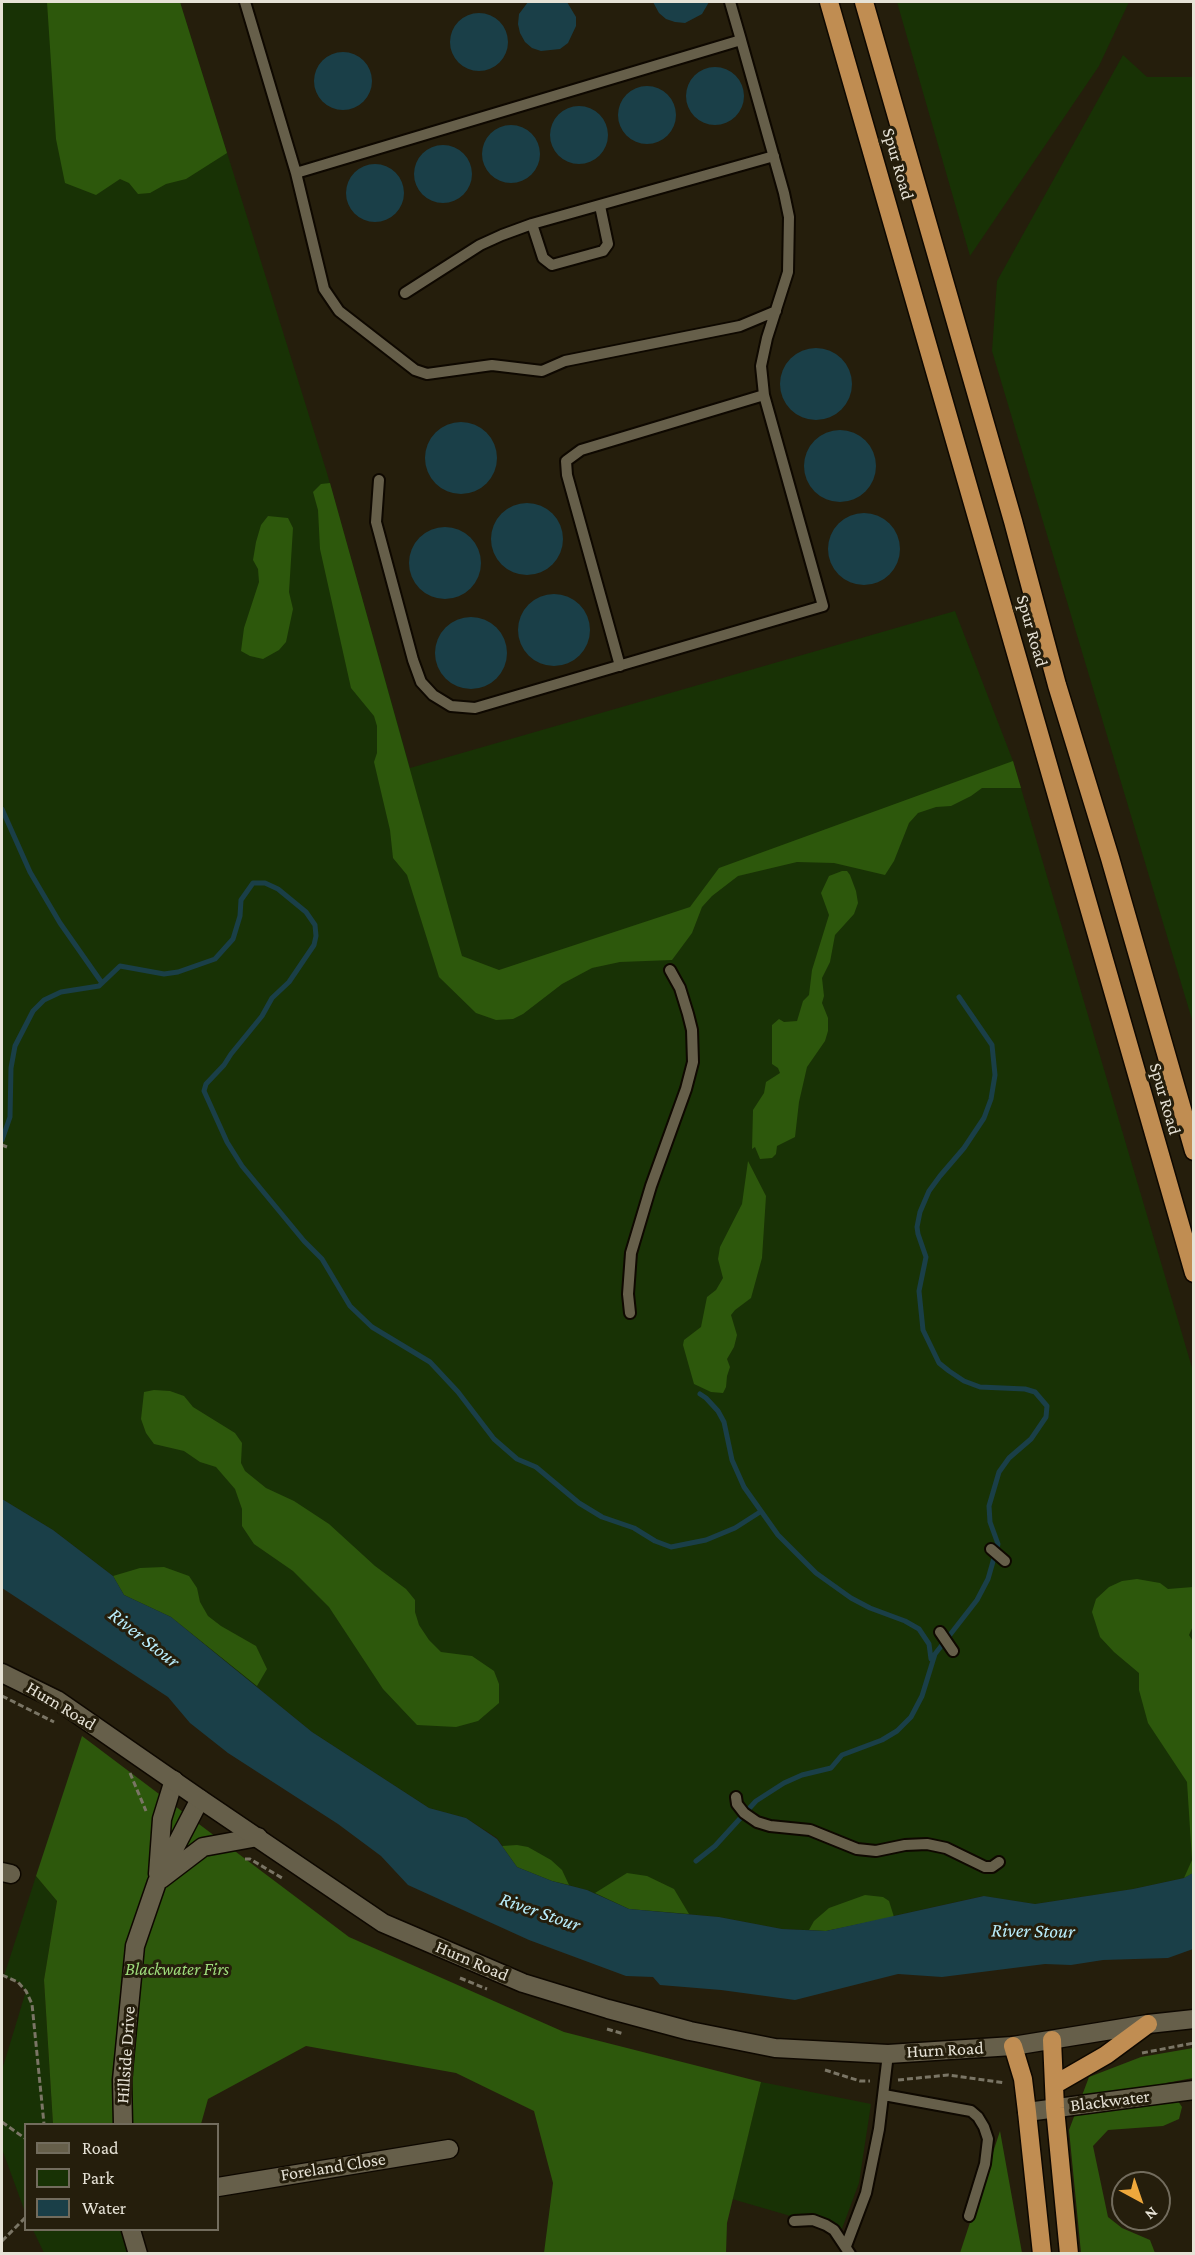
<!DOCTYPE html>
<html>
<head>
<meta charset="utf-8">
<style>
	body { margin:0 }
	#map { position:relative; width:1195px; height:2255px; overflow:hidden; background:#251e0c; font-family:"Crimson Pro",serif }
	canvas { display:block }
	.frame { position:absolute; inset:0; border:3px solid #e6e2d6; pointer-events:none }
	.legend { position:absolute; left:24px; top:2123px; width:195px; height:108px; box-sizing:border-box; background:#251e0c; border:2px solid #726c5d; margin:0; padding:8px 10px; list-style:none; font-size:18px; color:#e6e2d6 }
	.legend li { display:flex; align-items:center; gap:12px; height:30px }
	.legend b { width:30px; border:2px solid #726c5d }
	.north { position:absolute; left:1111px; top:2171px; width:60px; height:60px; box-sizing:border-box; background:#251e0c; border:2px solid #726c5d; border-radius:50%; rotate:140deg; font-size:16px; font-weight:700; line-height:24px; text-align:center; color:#e6e2d6 }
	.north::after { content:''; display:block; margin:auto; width:21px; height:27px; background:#eea83c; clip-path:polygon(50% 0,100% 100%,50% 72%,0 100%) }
</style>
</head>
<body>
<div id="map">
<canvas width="1195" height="2255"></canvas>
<div class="frame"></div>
<ul class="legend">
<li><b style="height:8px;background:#665f4a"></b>Road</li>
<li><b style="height:16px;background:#183205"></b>Park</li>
<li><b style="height:16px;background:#1a3f48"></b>Water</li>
</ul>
<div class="north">N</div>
</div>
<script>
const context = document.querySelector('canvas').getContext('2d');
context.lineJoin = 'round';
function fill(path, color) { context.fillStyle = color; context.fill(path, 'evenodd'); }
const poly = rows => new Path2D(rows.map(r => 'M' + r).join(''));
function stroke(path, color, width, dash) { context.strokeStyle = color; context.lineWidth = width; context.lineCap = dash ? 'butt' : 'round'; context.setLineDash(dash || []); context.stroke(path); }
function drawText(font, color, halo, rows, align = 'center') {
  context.font = font + ' "Crimson Pro",serif'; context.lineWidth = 6; context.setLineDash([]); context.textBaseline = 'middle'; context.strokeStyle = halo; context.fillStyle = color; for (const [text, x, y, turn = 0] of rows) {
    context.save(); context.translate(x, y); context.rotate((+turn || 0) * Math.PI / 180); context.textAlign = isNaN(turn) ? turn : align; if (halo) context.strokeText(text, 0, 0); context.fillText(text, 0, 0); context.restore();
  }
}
const green = poly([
	[2,2,180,2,327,473,410,768,955,611,1013,761,1193,1371,1193,1873,1184,1878,1133,1889,1035,1904,983,1896,826,1931,782,1929,719,1917,629,1909,587,1890,552,1881,517,1867,497,1838,466,1818,429,1808,312,1732,171,1617,124,1595,113,1576,53,1530,2,1499],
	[897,2,1129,2,1099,66,970,256],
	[1123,55,1147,77,1193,77,1193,1023,992,351,997,281],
	[36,1876,57,1901,44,1980,53,2124,26,2124,25,2212,2,2149,2,2070,26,1991,18,1982,4,1976],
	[761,2082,871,2104,859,2183,840,2234,825,2226,732,2199],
	[33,2230,124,2230,132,2253,44,2253]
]);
const forest = poly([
	[47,2,180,2,227,153,186,179,166,184,150,193,138,194,129,183,120,179,96,195,65,183,56,139],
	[330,483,462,956,499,970,690,907,719,868,1013,761,1021,788,982,788,971,796,951,806,936,807,918,813,909,823,894,861,885,875,834,863,797,862,738,876,712,896,702,907,692,933,672,960,620,962,592,968,562,984,523,1014,513,1019,496,1020,476,1013,439,977,407,875,393,858,390,830,374,762,377,753,377,726,374,716,351,688,320,549,318,510,313,492,321,484],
	[268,516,288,518,293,528,289,592,293,609,286,642,279,650,263,659,250,656,241,651,244,628,259,582,258,569,253,560,256,542,261,525],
	[842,871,847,871,850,875,856,891,858,903,854,914,835,935,830,962,822,978,824,996,822,1003,828,1018,828,1031,825,1041,807,1067,799,1102,795,1137,777,1146,776,1154,772,1158,760,1159,755,1147,752,1149,753,1110,764,1093,766,1082,780,1073,778,1068,772,1064,772,1025,779,1019,784,1022,797,1021,803,1001,809,995,812,970,829,915,821,893,829,876],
	[748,1161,766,1196,762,1258,751,1298,735,1310,731,1315,737,1335,734,1347,727,1359,730,1367,727,1376,726,1387,723,1393,711,1392,694,1384,683,1345,684,1340,701,1327,707,1297,716,1290,723,1278,718,1259,720,1247,742,1204],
	[154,1390,170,1391,184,1396,193,1407,235,1433,242,1443,241,1463,245,1471,266,1488,294,1501,329,1524,375,1566,406,1589,415,1600,415,1612,419,1625,429,1640,441,1652,472,1656,494,1671,499,1684,499,1703,478,1721,456,1727,417,1725,383,1689,329,1607,293,1571,254,1544,242,1526,242,1509,235,1489,216,1467,200,1462,184,1451,154,1444,146,1433,141,1419,144,1392],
	[164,1567,189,1576,197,1588,200,1602,208,1616,221,1626,256,1646,267,1669,257,1686,171,1617,124,1595,113,1576,140,1568],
	[1137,1579,1160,1583,1168,1589,1193,1587,1193,1626,1189,1635,1194,1643,1194,1873,1184,1878,1192,1860,1187,1782,1148,1723,1139,1690,1139,1673,1114,1652,1100,1637,1092,1612,1096,1599,1109,1587,1122,1581],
	[82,1736,349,1937,564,2032,761,2082,727,2223,726,2253,544,2253,553,2183,534,2111,456,2073,306,2046,208,2099,201,2124,53,2124,44,1980,57,1901,36,1876],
	[517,1845,528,1847,551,1860,562,1870,569,1885,552,1881,517,1867,502,1846],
	[627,1873,647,1876,674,1889,689,1914,629,1909,595,1893],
	[865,1895,883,1897,889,1901,894,1917,826,1931,809,1930,814,1921,829,1908],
	[1193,2048,1193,2078,1166,2083,1182,2107,1179,2119,1163,2126,1108,2130,1093,2146,1108,2217,1122,2228,1150,2240,1155,2253,1081,2253,1069,2130,1089,2077,1141,2057],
	[1000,2131,1022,2253,960,2253]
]);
const water = poly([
	[528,2,567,2,576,17,576,26,568,43,560,49,541,51,532,48,525,42,520,33,518,24,519,14],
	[653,2,709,2,702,14,685,23,675,22,666,19,659,13],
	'450 42a29 29 0 1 1 58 0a29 29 0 1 1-58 0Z',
	'314 81a29 29 0 1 1 58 0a29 29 0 1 1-58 0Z',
	'686 96a29 29 0 1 1 58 0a29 29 0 1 1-58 0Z',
	'618 115a29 29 0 1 1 58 0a29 29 0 1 1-58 0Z',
	'550 135a29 29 0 1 1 58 0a29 29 0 1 1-58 0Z',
	'482 154a29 29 0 1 1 58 0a29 29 0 1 1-58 0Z',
	'414 174a29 29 0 1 1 58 0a29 29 0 1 1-58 0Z',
	'346 193a29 29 0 1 1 58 0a29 29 0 1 1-58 0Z',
	'780 384a36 36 0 1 1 72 0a36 36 0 1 1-72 0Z',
	'425 458a36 36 0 1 1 72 0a36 36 0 1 1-72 0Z',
	'804 466a36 36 0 1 1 72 0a36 36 0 1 1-72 0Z',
	'491 539a36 36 0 1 1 72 0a36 36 0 1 1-72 0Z',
	'828 549a36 36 0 1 1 72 0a36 36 0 1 1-72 0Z',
	'409 563a36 36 0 1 1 72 0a36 36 0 1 1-72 0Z',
	'518 630a36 36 0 1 1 72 0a36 36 0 1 1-72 0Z',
	'435 653a36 36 0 1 1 72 0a36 36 0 1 1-72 0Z',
	[2,1499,53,1530,113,1576,124,1595,171,1617,312,1732,429,1808,466,1818,497,1839,517,1867,552,1881,587,1890,629,1909,719,1917,782,1929,826,1931,984,1896,1035,1904,1133,1889,1184,1878,1193,1873,1193,1949,1168,1958,1103,1960,1071,1965,1045,1964,942,1977,898,1974,795,2000,721,1990,660,1985,653,1977,626,1976,529,1940,408,1885,381,1856,338,1824,228,1753,190,1723,168,1697,2,1588]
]);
const stream = poly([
	[2,809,30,872,60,923,102,983],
	[2,1140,10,1117,11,1068,15,1046,33,1011,44,1000,61,992,99,986,120,966,164,974,178,972,215,959,233,939,240,916,241,900,253,883,265,883,278,889,306,912,315,925,316,936,314,945,289,982,272,998,262,1016,231,1054,224,1065,206,1084,204,1091,227,1142,242,1166,304,1241,322,1259,350,1306,372,1327,430,1362,458,1392,494,1439,517,1459,536,1467,579,1503,602,1517,634,1528,655,1541,671,1547,706,1540,735,1528,760,1512],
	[700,1394,706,1398,718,1411,724,1422,732,1460,744,1487,778,1535,816,1573,851,1598,870,1608,905,1621,919,1629,929,1644,931,1659],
	[696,1861,715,1846,756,1801,784,1783,802,1775,831,1768,842,1755,882,1740,897,1731,911,1717,922,1696,935,1654,977,1600,988,1579,998,1544,990,1522,989,1506,999,1472,1009,1458,1031,1439,1046,1417,1047,1406,1035,1392,1025,1389,980,1387,964,1381,949,1371,939,1363,923,1330,919,1291,926,1257,918,1234,917,1227,920,1212,929,1191,940,1176,964,1148,984,1118,991,1099,995,1075,992,1045,959,997]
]);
const path = poly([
	[2,1145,7,1147],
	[2,1696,54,1722],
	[130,1773,146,1811],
	[245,1859,250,1859,282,1878],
	[2,1975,18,1982,26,1991,32,2004,44,2124],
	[460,1978,487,1989],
	[607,2029,624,2034],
	[1142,2053,1194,2043],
	[825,2070,860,2081,870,2081],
	[898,2080,948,2075,1005,2083],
	[2,2122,26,2139],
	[2,2241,26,2217]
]);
const lane = poly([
	[245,2,296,173,324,289,339,311,415,370,427,374,492,365,542,371,565,361,740,326,776,311],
	[296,173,741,40,730,2],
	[532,224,543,258,552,265,603,251,608,244,600,206],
	[405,293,480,245,502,235,532,224,774,156],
	[379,480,376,522,413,660,421,682,433,695,451,706,475,708,823,606,764,395,761,366,767,338,788,272,789,217,784,193,741,40],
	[620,666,567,475,566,461,581,450,764,395],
	[630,1313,628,1294,631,1253,651,1186,686,1089,693,1062,692,1030,688,1014,680,988,670,970],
	[991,1549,1005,1561],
	[940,1632,953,1651],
	[736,1797,737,1804,744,1813,757,1822,770,1826,810,1830,857,1849,876,1851,905,1845,927,1844,946,1848,985,1867,992,1867,999,1862],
	[884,2095,971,2111,978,2117,984,2127,988,2139,985,2164,969,2216],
	[794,2221,813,2220,826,2225,834,2230,850,2254],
	[846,2246,866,2193,879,2129,888,2054]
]);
const street = poly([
	[2,1872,11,1874],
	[158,1874,162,1819,174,1780],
	[161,1879,203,1847,258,1837],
	[1027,2112,1194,2090],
	[123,2124,122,2080,135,1946,157,1882,200,1799],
	[218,2187,449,2149],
	[131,2230,138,2254]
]);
const secondary = poly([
	[2,1673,57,1700,200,1799,383,1923,523,1983,608,2009,690,2031,775,2048,888,2054,1013,2046,1148,2024,1194,2019]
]);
const highway = poly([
	[829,2,1194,1273],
	[864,2,1013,521,1057,685,1110,858,1194,1151],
	[1052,2040,1055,2108,1069,2254],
	[1013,2046,1023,2079,1027,2112,1042,2254],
	[1054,2085,1106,2055,1148,2024]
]);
const streetNames = [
	["Spur Road",898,164,74],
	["Spur Road",1032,631,74],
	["Spur Road",1165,1099,74],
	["Hurn Road",61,1706,31],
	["Hurn Road",472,1961,23],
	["Hurn Road",945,2050,-3],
	["Hillside Drive",126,2055,-86],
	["Blackwater",1110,2101,-7],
	["Foreland Close",333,2167,-9]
];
const parkNames = [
	["Blackwater Firs",177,1969]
];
const waterNames = [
	["River Stour",144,1638,38],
	["River Stour",540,1912,19],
	["River Stour",1033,1931,1]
];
fill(green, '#183205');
fill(forest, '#2d580c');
fill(water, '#1a3f48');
stroke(stream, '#1a3f48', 5);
stroke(lane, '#0e0800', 14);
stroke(street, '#0e0800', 21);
stroke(secondary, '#0e0800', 21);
stroke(highway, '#0e0800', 21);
stroke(path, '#7a7565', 3, [6, 3]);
stroke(lane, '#665f4a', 10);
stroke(street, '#665f4a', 18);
stroke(secondary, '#665f4a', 18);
stroke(highway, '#c08d52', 18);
drawText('18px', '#e6e2d6', '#251e0c', streetNames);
drawText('italic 18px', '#9edc7b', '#251e0c', parkNames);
drawText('italic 20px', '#b9edfb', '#251e0c', waterNames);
</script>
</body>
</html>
